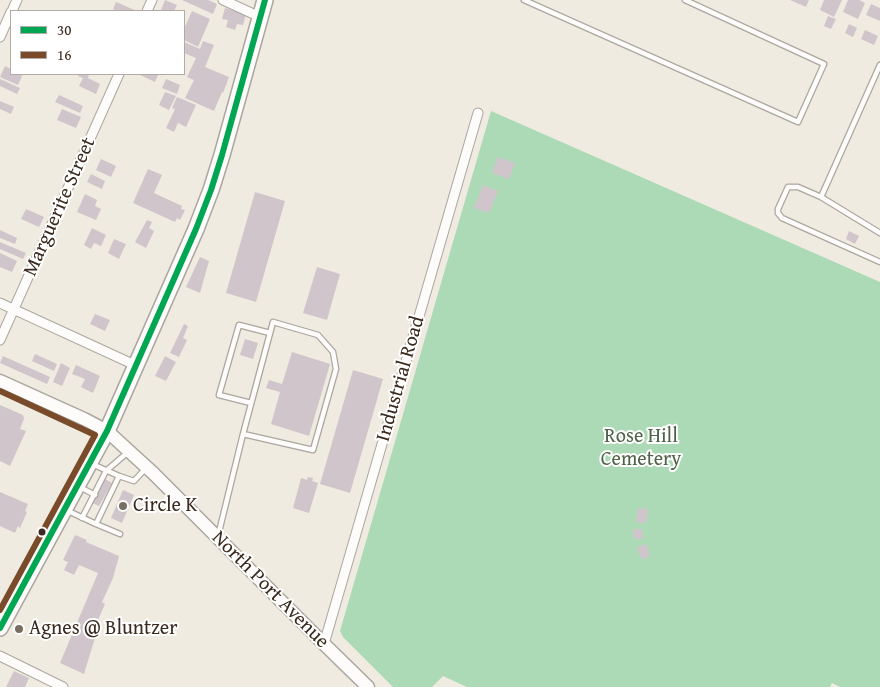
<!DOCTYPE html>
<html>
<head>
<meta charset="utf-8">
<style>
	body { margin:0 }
	#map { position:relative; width:880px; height:687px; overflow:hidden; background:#f0ebe0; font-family:"Gentium Book Plus",serif }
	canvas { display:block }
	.legend { position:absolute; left:10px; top:10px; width:175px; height:65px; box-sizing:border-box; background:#fff; border:1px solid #b1aaa5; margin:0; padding:6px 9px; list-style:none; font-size:15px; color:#3b2a1e }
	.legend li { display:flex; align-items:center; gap:10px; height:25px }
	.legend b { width:25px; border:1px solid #b1aaa5 }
</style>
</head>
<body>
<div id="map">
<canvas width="880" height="687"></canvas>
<ul class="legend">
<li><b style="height:6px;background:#00a651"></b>30</li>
<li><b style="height:6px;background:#7a4b2a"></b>16</li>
</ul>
</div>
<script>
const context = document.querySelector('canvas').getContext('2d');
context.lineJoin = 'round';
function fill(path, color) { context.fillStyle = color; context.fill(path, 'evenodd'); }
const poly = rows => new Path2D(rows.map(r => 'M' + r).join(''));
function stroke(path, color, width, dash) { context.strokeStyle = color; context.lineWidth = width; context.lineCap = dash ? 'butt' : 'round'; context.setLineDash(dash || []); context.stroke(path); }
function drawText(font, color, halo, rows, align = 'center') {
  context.font = font + ' "Gentium Book Plus",serif'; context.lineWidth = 4; context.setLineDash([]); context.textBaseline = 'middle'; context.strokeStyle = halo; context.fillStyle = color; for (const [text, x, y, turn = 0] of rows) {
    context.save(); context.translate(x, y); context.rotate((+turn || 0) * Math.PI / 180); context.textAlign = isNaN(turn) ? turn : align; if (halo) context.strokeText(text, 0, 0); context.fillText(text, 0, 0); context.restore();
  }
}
const green = poly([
	[491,111,880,282,880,687,840,687,832,683,830,687,467,687,443,676,432,687,393,687,343,637,340,631]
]);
const building = poly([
	[165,0,177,5,174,11,164,11,161,10],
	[182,0,208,0,217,4,213,14],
	[790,0,809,0,806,7],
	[824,0,842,0,834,17,820,10],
	[848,0,859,0,865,3,858,19,843,12],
	[116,2,137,11,117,11,113,9],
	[871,4,880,8,880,21,866,15],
	[225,8,246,14,243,25,237,24,235,30,226,27,228,20,222,19],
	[192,11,210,19,198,47,184,40,184,29],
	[828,16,836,19,831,29,824,26],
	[849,24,857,28,853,37,845,33],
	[865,30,878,36,874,45,861,39],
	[203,41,214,45,205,67,229,77,223,93,222,92,214,111,185,98,194,80,187,77,196,58,184,53,184,42,200,49],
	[5,66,11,69,11,74,23,74,18,85,0,77],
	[79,74,89,74,88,78,100,84,96,94,79,86,83,78,78,76],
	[138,74,156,74,158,75,155,82],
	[0,79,20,88,17,94,0,86],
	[166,79,180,85,177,94,162,88],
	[165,92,176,96,169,110,159,105],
	[59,95,83,106,80,113,55,102],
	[177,97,196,105,186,127,178,123,174,132,166,128,175,109,172,108],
	[0,101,14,107,11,114,0,109],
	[62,109,81,117,76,128,57,120],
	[498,157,515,163,509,179,492,173],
	[101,159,116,166,111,177,96,170],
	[148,169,162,175,154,193,182,206,181,209,185,210,180,220,177,218,175,222,133,203],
	[91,174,105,181,102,189,87,182],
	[483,185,498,191,489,213,474,208],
	[255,192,285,201,256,302,226,293],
	[85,194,97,200,95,206,101,209,96,220,77,212],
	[26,209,44,217,39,227,21,219],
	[147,220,152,222,149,228,154,231,146,248,135,242],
	[92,228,106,235,101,246,94,243,91,249,84,245],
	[0,230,17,238,15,244,0,238],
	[849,231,859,236,855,244,846,239],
	[114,239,126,244,119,259,108,253],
	[0,242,26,253,23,259,0,249],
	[0,253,17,261,12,272,0,267],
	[200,257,209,261,200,293,186,287],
	[317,267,340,274,327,320,303,313],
	[95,314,110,320,105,331,90,324],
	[184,324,188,326,183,338,187,340,179,357,170,353],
	[245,339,258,343,253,359,240,355],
	[292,352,330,364,309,436,271,424,280,392,266,388,269,380,282,384],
	[35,354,57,364,54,371,32,361],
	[3,356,50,377,47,384,0,363],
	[165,356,176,362,166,381,155,376],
	[61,363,70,368,62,386,53,382],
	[76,365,100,376,93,393,81,387,85,379,72,374],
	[353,370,383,379,350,493,320,484],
	[0,405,23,415,24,419,20,429,26,431,10,466,0,461],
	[308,477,313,478,312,481,318,483,309,513,293,508,301,478,307,480],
	[105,479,112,483,99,506,92,503],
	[123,490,134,495,122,523,111,518],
	[0,492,28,504,25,511,27,512,20,528,18,526,15,533,0,526],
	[638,508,648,509,646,523,636,522],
	[633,529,642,529,643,539,634,539],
	[75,535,87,540,86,542,119,556,113,578,102,602,105,604,95,627,98,628,84,674,60,663,98,573,79,565,74,575,64,570,68,562,63,560],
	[646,544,650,557,641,559,637,547],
	[14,671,29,678,25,687,6,687]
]);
const service = poly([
	[524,0,798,122,824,64,685,0],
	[821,197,880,65],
	[880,233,821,197,798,187,788,187,778,209,778,213,782,218,880,262],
	[251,403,219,395,239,325,270,333],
	[119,476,134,481,146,468],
	[80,487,95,495],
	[66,510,96,524,119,476,92,464],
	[82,518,106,471,128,452],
	[96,524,120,534],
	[218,536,243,434,313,450,336,369,333,352,318,335,273,322,243,434]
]);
const minor = poly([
	[223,0,260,17],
	[12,11,17,0],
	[147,11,152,0],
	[0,37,11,12],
	[0,303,137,366],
	[0,340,119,74],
	[324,644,478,113],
	[0,656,63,687]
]);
const secondary = poly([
	[0,381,84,419,107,431,153,473,324,644,368,687]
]);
const primary = poly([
	[0,628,107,431,196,229,211,190,222,155,265,0]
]);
const bus1 = poly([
	[0,628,107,431,196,229,211,190,222,155,265,0]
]);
const bus2 = poly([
	[0,391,95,435,0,610]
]);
const markers = [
	[123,506,5,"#7a6e62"],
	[42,532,4.5,"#3b2a1e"],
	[19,629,5,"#7a6e62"]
];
const streetNames = [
	["Marguerite Street",60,207,-66],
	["Industrial Road",401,379,-74],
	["North Port Avenue",270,590,45]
];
const parkNames = [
	["Rose Hill",641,437],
	["Cemetery",641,460]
];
const poiNames = [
	["Circle K",133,506],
	["Agnes @ Bluntzer",29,629]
];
fill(green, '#acdab6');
fill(building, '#d0c5cb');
stroke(service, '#aba69f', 7);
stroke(minor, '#aba69f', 11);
stroke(secondary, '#aba69f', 15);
stroke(primary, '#aba69f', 18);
stroke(service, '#fdfcfa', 4.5);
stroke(minor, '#fdfcfa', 9);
stroke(secondary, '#fdfcfa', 12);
stroke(primary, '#fdfcfa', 15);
stroke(bus1, '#00a651', 6);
stroke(bus2, '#7a4b2a', 6);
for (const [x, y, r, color] of markers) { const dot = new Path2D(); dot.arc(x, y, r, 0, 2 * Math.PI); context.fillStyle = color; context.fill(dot); stroke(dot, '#fff', 2); }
drawText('20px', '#3b2a1e', '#fff', streetNames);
drawText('20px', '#4f6347', '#fff', parkNames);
drawText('20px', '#3b2a1e', '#fff', poiNames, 'left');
</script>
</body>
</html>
